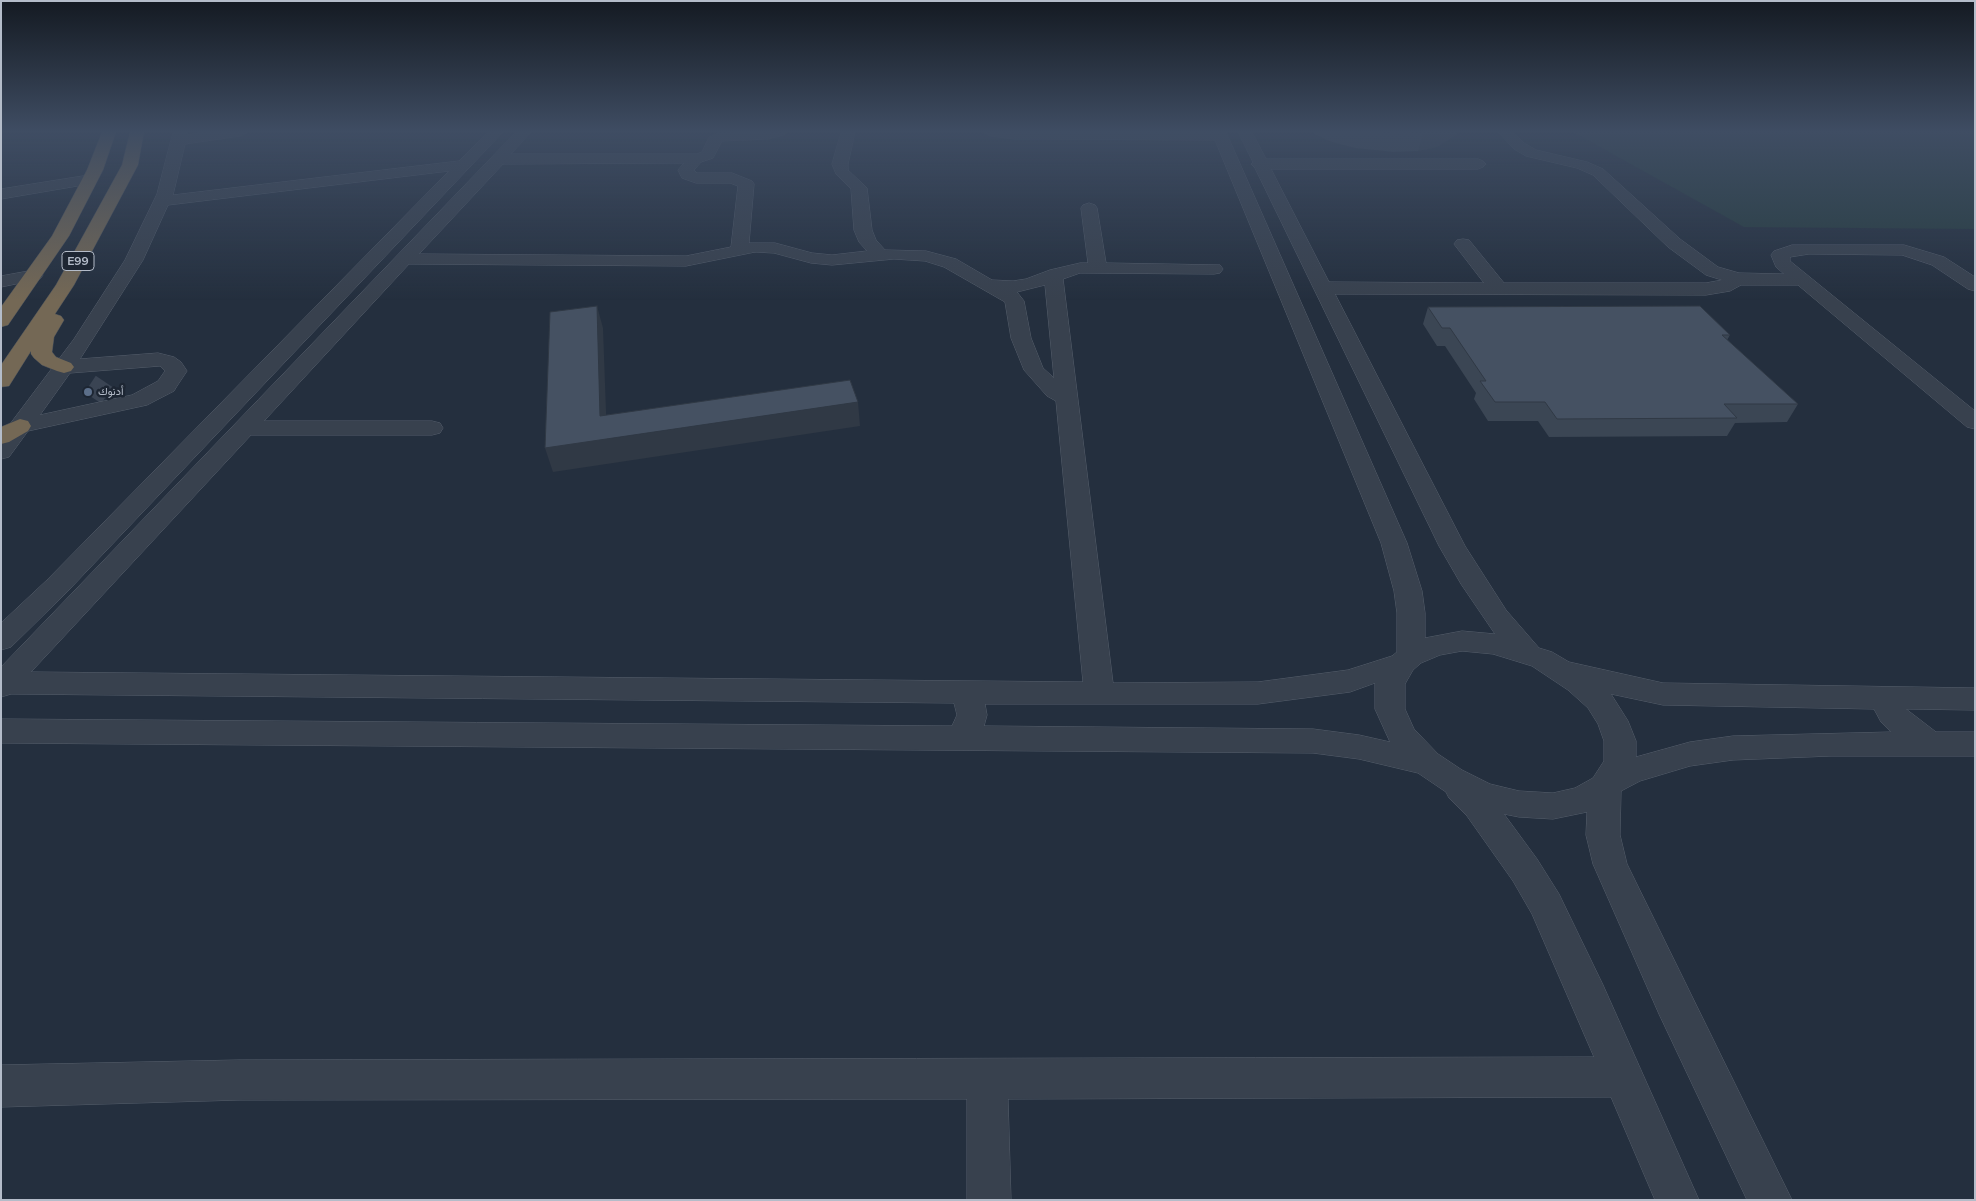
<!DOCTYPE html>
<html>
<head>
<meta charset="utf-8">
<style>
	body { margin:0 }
	#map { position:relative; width:1976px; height:1201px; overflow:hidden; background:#242f3e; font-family:Mulish,sans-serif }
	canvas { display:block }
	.frame { position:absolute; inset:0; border:2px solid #b4bcc9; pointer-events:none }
</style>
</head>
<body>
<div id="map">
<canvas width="1976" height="1201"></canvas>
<div class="frame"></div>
</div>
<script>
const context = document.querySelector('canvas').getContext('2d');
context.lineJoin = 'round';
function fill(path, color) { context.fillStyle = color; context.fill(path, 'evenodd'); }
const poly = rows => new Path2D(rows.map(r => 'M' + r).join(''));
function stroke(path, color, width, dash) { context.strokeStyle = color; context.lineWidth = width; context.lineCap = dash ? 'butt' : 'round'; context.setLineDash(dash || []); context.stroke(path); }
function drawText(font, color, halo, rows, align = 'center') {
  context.font = font + ' Mulish,Vazirmatn,sans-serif'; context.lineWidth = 5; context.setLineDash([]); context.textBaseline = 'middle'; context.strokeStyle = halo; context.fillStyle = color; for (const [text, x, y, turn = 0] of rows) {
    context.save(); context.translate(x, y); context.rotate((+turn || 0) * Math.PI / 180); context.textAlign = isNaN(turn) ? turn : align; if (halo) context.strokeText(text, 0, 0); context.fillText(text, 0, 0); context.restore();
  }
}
const green = poly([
	[1573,132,1975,132,1975,229,1744,227]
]);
const minorTunnel = poly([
	[93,398,107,377]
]);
const minor = poly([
	[173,132,187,132,187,135,206,132,248,132,241,136,185,144,173,195,459,161,488,132,503,132,67,592,11,647,1,650,1,623,47,580,449,171,168,205,143,260,80,359,158,353,174,357,181,362,187,371,177,386,174,391,147,405,28,431,9,457,1,459,1,436,74,339,125,260,157,194,173,132],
	[160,366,165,371,158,381,132,395,40,415,70,373,160,366],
	[516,132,531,132,511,154,697,154,702,152,709,137,719,133,786,132,784,135,768,139,722,141,713,158,701,162,694,170,697,173,732,173,752,181,754,184,749,243,775,243,812,253,832,255,867,251,859,242,854,230,851,189,836,174,832,164,841,132,855,132,848,164,848,170,867,188,872,230,876,240,885,250,926,251,956,259,992,280,1013,281,1026,279,1050,270,1080,263,1088,263,1081,208,1083,205,1089,203,1095,205,1097,208,1106,263,1220,265,1223,269,1220,273,1214,274,1080,273,1063,279,1113,683,1258,682,1348,670,1392,656,1397,652,1397,613,1394,591,1381,543,1215,140,1015,139,990,136,983,132,1226,132,1407,543,1422,591,1425,613,1425,638,1462,631,1495,634,1461,584,1439,546,1255,168,1251,164,1253,162,1238,132,1252,132,1266,159,1478,159,1483,161,1486,164,1483,167,1478,169,1271,169,1329,282,1484,283,1454,244,1457,240,1463,239,1469,240,1504,283,1706,283,1722,280,1706,275,1668,247,1593,175,1577,168,1526,156,1514,149,1498,132,1513,132,1524,143,1536,150,1587,162,1603,169,1680,239,1718,267,1739,273,1784,274,1776,267,1771,255,1774,251,1792,245,1904,245,1944,257,1975,277,1975,291,1968,289,1932,265,1902,255,1809,254,1790,257,1790,261,1975,411,1975,429,1967,427,1798,285,1741,285,1730,291,1706,295,1335,294,1465,546,1506,610,1539,648,1552,652,1569,662,1663,683,1975,688,1975,710,1906,709,1936,732,1975,732,1975,756,1831,756,1733,760,1690,766,1640,781,1621,791,1620,835,1627,864,1792,1200,1747,1200,1659,1014,1593,864,1586,835,1587,812,1553,819,1519,817,1504,814,1537,859,1559,894,1603,985,1699,1200,1655,1200,1611,1097,1008,1099,1011,1200,967,1200,967,1099,239,1100,1,1107,1,1065,239,1060,1594,1057,1532,914,1513,881,1467,816,1449,798,1446,792,1418,773,1359,759,1313,753,1,743,1,719,952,726,957,715,954,703,11,694,1,697,1,667,516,132],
	[684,163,678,170,682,178,696,183,730,183,738,186,731,247,686,256,419,254,503,164,684,163],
	[755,252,774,253,811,263,832,265,894,259,925,261,944,267,1005,302,1011,338,1024,370,1047,396,1056,401,1083,682,31,672,251,435,432,435,440,433,443,428,440,423,432,421,264,421,409,264,686,266,755,252],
	[1045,285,1054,378,1043,368,1031,338,1024,301,1017,292,1045,285],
	[1462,651,1493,654,1532,666,1568,690,1588,708,1598,724,1604,741,1604,761,1593,778,1575,788,1553,793,1519,791,1490,784,1462,770,1438,754,1414,729,1405,709,1405,684,1413,670,1421,663,1440,655,1462,651],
	[1375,683,1375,709,1390,742,1359,735,1313,729,984,726,987,715,985,704,1258,704,1350,692,1375,683],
	[1611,694,1663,705,1874,709,1881,722,1891,732,1733,736,1690,742,1636,757,1636,741,1628,721,1611,694],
	[89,175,95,177,97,180,95,183,1,199,1,189,89,175],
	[34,270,40,271,43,275,40,279,1,287,1,276,34,270]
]);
const highway = poly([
	[102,132,116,132,103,170,69,236,8,325,1,327,1,307,52,236,87,170,102,132],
	[130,132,144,132,138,165,74,285,55,314,61,316,64,320,54,337,52,352,56,357,71,363,74,367,71,371,64,373,57,371,42,365,34,358,31,354,31,351,9,386,1,387,1,365,56,285,122,165,130,132],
	[20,419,28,421,31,426,28,431,9,442,1,444,1,427,20,419]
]);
const wall = poly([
	[1313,132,1457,132,1456,135,1437,147,1418,151,1394,152,1355,148,1332,142,1316,135],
	[1428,307,1730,335,1727,340,1798,404,1787,422,1735,423,1727,436,1549,437,1538,421,1488,421,1474,399,1476,393,1445,346,1437,346,1423,324]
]);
const shadedWall = poly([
	[1426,132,1457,132,1456,135,1437,147,1418,151,1423,133],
	[597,306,603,328,607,439,858,402,860,426,553,472,545,448,600,416]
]);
const building = poly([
	[1382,132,1426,132,1398,134,1382,132],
	[597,306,600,416,850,380,858,402,545,448,550,312,597,306],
	[1700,306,1730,335,1722,335,1798,404,1724,404,1737,418,1557,419,1545,402,1495,402,1480,381,1486,381,1450,328,1442,328,1428,307,1700,306]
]);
const markers = [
	[88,392,5,"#5c6f8a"]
];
const farPoinames = [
	["أدنوك",98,392]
];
const shields = [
	[78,261,32]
];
const shieldNames = [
	["E99",78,261]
];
fill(green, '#263c3f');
stroke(minorTunnel, '#3a4453', 20, [20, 10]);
stroke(minor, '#565f6c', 1);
stroke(highway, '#434c59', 1);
fill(minor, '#38414e');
fill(highway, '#746855');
fill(wall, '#3b4654');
fill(shadedWall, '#303945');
fill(building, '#455162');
stroke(building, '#303945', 1);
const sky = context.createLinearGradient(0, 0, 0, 300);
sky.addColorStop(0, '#141a22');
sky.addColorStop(0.44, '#3f4d63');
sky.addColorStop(1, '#3f4d6300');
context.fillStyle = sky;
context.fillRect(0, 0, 1976, 300);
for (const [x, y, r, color] of markers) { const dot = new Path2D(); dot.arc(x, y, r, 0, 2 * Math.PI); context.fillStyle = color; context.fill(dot); stroke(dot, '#1d2633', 2); }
drawText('11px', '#b4bcc9', '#1d2633', farPoinames, 'left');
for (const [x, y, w] of shields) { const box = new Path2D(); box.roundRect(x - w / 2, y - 9.5, w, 19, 4); context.fillStyle = '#1d2633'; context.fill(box); stroke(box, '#b4bcc9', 1); }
drawText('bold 12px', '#b4bcc9', null, shieldNames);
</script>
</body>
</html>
